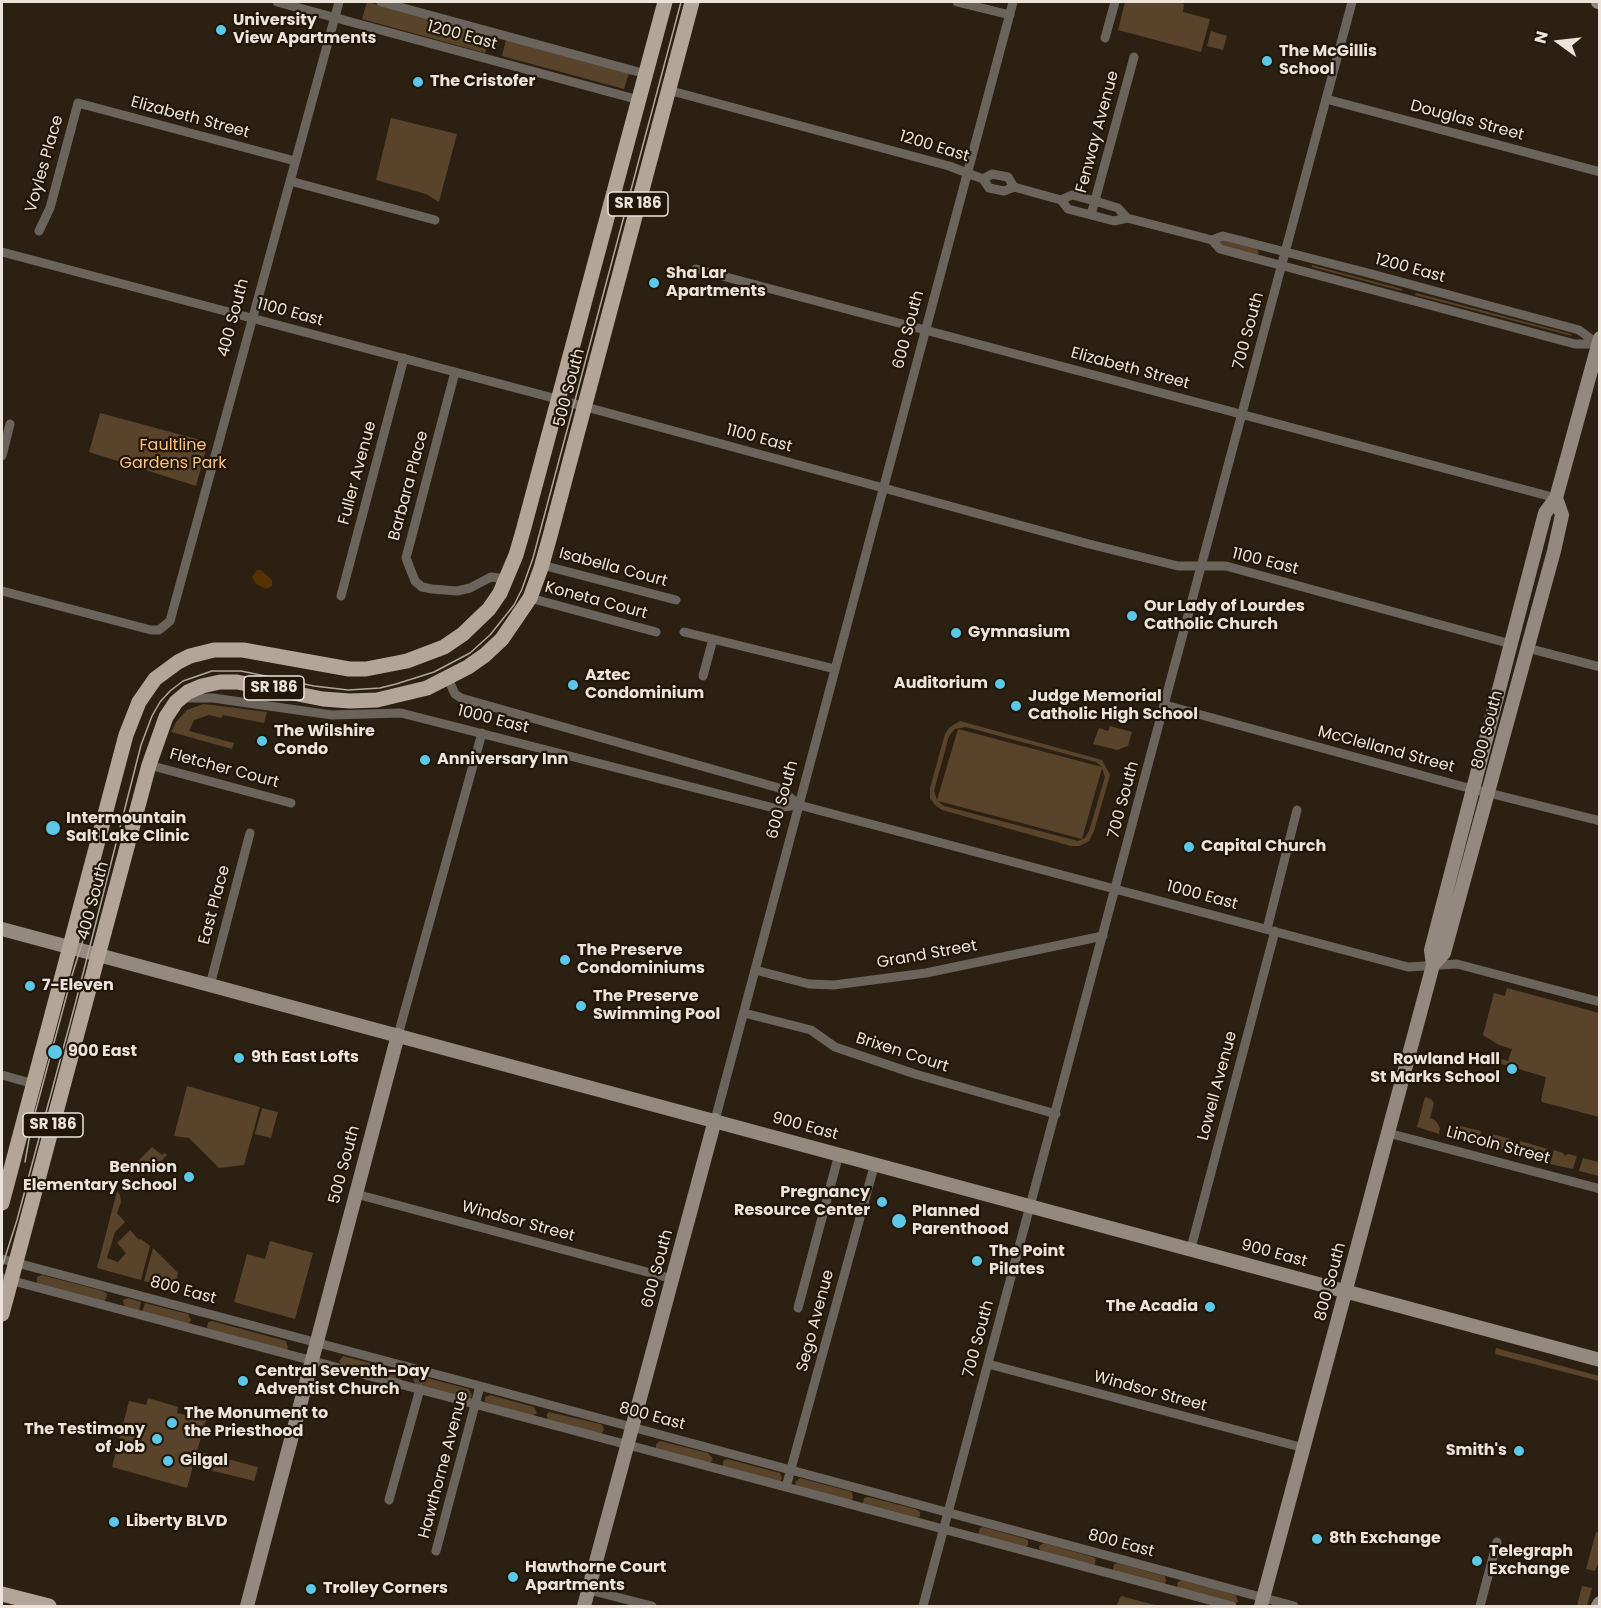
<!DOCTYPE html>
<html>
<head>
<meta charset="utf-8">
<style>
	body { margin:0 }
	#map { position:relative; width:1601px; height:1608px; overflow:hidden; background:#2c2013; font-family:Poppins,sans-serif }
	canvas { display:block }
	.frame { position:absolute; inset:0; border:3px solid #ece4db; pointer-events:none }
	.north { position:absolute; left:1529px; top:12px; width:60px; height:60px; -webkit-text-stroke:4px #221609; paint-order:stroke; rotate:285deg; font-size:16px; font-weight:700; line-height:24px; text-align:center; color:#ece4db }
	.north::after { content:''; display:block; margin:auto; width:21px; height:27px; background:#ece4db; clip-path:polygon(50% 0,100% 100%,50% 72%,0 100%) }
</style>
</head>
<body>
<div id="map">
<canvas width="1601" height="1608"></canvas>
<div class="frame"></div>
<div class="north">N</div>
</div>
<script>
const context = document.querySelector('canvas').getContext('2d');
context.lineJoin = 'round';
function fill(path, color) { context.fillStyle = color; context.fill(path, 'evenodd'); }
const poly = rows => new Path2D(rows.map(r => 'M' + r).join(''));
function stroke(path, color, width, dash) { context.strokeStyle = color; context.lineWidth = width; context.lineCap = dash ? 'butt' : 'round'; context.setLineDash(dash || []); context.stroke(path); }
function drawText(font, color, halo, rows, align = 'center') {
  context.font = font + ' Poppins,sans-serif'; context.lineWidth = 4.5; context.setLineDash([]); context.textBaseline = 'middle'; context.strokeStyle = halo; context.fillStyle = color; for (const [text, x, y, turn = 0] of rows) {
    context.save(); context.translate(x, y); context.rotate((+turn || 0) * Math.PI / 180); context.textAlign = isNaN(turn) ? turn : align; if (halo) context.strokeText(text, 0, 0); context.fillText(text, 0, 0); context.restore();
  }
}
const green = poly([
	[367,2,490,35,485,53,362,19],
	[1125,2,1178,2,1184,4,1183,12,1210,19,1201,52,1118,30],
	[1211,31,1227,36,1223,50,1207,46],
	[506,40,629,73,624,89,502,56],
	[391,118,457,134,439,202,426,194,376,180],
	[1222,240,1257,249,1259,253,1257,255,1222,246,1220,242],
	[1312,265,1402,289,1402,291,1312,267],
	[1416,293,1571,334,1572,336,1415,295],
	[100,413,208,442,196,486,89,452],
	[203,704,212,705,267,712,264,723,223,715,221,718,209,715,194,720,189,731,234,743,232,749,171,732,176,722,187,710],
	[960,721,1102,760,1110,775,1094,831,1089,841,1080,846,1071,846,942,810,935,805,930,798,930,788,945,734,950,727],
	[966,727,1096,762,1102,767,958,729,937,800,934,791,949,736,955,729],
	[1102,768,1105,777,1089,831,1085,838,1078,841,944,806,938,801,1082,839],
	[1110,726,1132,732,1128,746,1117,750,1093,744,1099,728,1108,731],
	[1507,988,1599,1013,1599,1117,1542,1102,1541,1100,1546,1077,1501,1064,1496,1060,1497,1058,1508,1061,1512,1049,1499,1045,1483,1035,1494,993,1505,996],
	[187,1086,260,1107,244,1165,219,1168,189,1138,174,1136],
	[1425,1097,1431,1099,1434,1103,1430,1118,1436,1121,1440,1128,1439,1134,1417,1127],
	[262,1108,278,1112,271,1138,255,1134],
	[1456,1125,1481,1131,1479,1144,1448,1136,1450,1131,1454,1129],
	[1488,1133,1511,1139,1510,1152,1484,1145],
	[1520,1141,1548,1149,1545,1162,1515,1154],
	[152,1147,162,1155,165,1153,167,1155,148,1175,144,1171,141,1173,133,1166],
	[1554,1150,1563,1153,1565,1156,1568,1154,1577,1156,1573,1169,1550,1164],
	[1583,1158,1599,1162,1599,1176,1579,1171],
	[117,1191,120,1195,121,1202,117,1213,125,1222,115,1232,107,1258,118,1262,126,1253,117,1243,130,1230,139,1240,141,1239,150,1246,141,1280,97,1268],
	[270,1241,313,1253,295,1319,234,1302,247,1254,265,1259],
	[153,1248,178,1273,174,1289,144,1281],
	[42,1275,103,1291,107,1294,106,1299,104,1301,37,1283,37,1277],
	[128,1298,141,1302,139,1311,124,1306,123,1300],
	[145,1303,188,1314,191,1320,188,1324,142,1312],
	[212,1321,286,1341,288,1348,286,1350,207,1328,208,1322],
	[1496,1348,1599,1376,1599,1381,1495,1354],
	[343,1356,401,1371,403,1377,400,1380,342,1365,339,1361],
	[419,1376,469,1389,472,1396,469,1399,415,1384,413,1378],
	[490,1395,534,1407,537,1413,532,1416,485,1402,485,1397],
	[148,1398,178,1407,177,1413,206,1420,197,1451,258,1467,254,1481,193,1466,187,1488,112,1467,129,1401,146,1405],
	[549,1412,600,1424,603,1426,604,1430,601,1434,547,1419,547,1414],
	[660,1441,708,1453,713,1459,710,1463,656,1448,656,1444],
	[727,1459,780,1473,782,1478,780,1482,723,1467,723,1461],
	[800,1478,852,1492,853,1499,850,1501,797,1487,795,1482],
	[869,1497,915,1509,920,1512,920,1516,919,1518,863,1503,864,1498],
	[983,1527,1026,1539,1028,1541,1028,1545,1026,1547,978,1535,980,1528],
	[1596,1532,1599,1533,1600,1559,1595,1571,1586,1569],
	[1044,1543,1093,1557,1096,1559,1095,1564,1094,1566,1040,1552,1039,1546],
	[1118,1563,1161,1575,1165,1576,1166,1581,1164,1584,1113,1570,1114,1564],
	[1181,1580,1236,1595,1238,1602,1233,1604,1178,1589,1177,1583],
	[1582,1586,1592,1588,1587,1606,1577,1606],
	[1121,1596,1155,1605,1155,1606,1116,1606]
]);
const water = poly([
	[257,570,261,570,272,580,272,586,266,589,256,584,252,577]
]);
const street = poly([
	[277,2,639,100],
	[381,2,646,74],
	[957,2,1010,15],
	[1105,38,1115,2],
	[668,90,949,166,983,179,989,188,1004,191,1014,187,1061,200,1068,209,1114,221,1127,218,1212,240,1220,249,1575,344,1600,344],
	[1326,99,1600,172],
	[983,179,992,174,1008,177,1014,187],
	[290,181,435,220],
	[1061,200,1072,195,1095,201,1118,208,1127,218],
	[1091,215,1134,57],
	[39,231,50,208,78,103,295,161],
	[1212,240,1223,236,1368,273,1579,330,1598,344],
	[2,252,542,395,1089,544,1178,566,1226,566,1511,644],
	[696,269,1556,498],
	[455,372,406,558,415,581,422,587,432,589,457,591,470,588,491,577,507,579],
	[2,456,10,424],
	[542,565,676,600],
	[2,591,151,630,159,630,170,621,339,2],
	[341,596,404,358],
	[530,598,656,632],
	[684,632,835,669],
	[1527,648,1600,667],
	[703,676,713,639],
	[448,679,455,694,461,698,779,788,799,805],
	[184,698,213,698,332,715,401,713,774,808,799,805,1408,967,1457,964,1600,1002],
	[1165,705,1457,785,1600,821],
	[149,765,291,803],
	[1267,929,1297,810],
	[755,970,809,984,834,985,926,973,1103,936],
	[210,985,250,833],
	[744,1013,811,1030,835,1047,915,1074,1056,1114],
	[398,1035,482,733],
	[2,1075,34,1084],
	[715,1120,1013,2],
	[1388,1133,1600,1189],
	[356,1194,673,1279],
	[1191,1248,1275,931],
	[2,1259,480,1386,1294,1606],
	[2,1278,1232,1606],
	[798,1308,839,1154],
	[988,1364,1304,1448],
	[786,1487,875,1163],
	[389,1500,420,1389],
	[436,1551,480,1386],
	[589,1590,652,1606],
	[923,1606,1352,2],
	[1480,1606,1497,1542]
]);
const secondary = poly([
	[1598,2,1600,2],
	[2,929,1600,1360],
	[1433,965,1444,953,1554,551,1562,515,1556,498],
	[247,1606,398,1035],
	[584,1606,715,1120],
	[1261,1606,1433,965,1431,950,1545,513,1556,498,1600,338],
	[1598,1606,1600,1603]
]);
const primary = poly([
	[2,1203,126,735,139,702,155,679,178,662,190,656,214,650,243,650,349,669,366,669,407,661,444,647,463,634,489,609,500,593,516,555,523,531,665,2],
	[2,1314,149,765,166,717,176,702,188,692,202,686,220,682,237,682,323,699,350,701,377,700,427,688,468,667,485,655,502,639,530,598,541,568,550,536,692,2],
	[2,1594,49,1606]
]);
const tram = poly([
	[25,1162,31,1128,73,972,87,928],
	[2,1267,17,1220,76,1001,141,745,152,716,160,702,170,691,183,681,212,671,241,671,314,686,348,690,380,688,396,684,434,672,470,653,490,635,514,605,522,589,533,558,681,2]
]);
const markers = [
	[221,30,6,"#5ac8e6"],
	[1267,61,6,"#5ac8e6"],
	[418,82,6,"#5ac8e6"],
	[654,283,6,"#5ac8e6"],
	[1132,616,6,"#5ac8e6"],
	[956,633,6,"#5ac8e6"],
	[1000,684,6,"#5ac8e6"],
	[573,685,6,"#5ac8e6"],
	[1016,706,6,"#5ac8e6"],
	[262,741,6,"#5ac8e6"],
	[425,760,6,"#5ac8e6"],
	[53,828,8,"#5ac8e6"],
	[1189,847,6,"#5ac8e6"],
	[565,960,6,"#5ac8e6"],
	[30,986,6,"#5ac8e6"],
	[581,1006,6,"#5ac8e6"],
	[55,1052,8,"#5ac8e6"],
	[239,1058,6,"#5ac8e6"],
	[1512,1069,6,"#5ac8e6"],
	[189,1177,6,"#5ac8e6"],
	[882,1202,6,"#5ac8e6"],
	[899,1221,8,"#5ac8e6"],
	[977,1261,6,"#5ac8e6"],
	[1210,1307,6,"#5ac8e6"],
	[243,1381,6,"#5ac8e6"],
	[172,1423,6,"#5ac8e6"],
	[157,1439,6,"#5ac8e6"],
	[1519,1451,6,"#5ac8e6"],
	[168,1461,6,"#5ac8e6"],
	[114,1522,6,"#5ac8e6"],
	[1317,1539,6,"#5ac8e6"],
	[1477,1561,6,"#5ac8e6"],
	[513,1577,6,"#5ac8e6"],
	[311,1589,6,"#5ac8e6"]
];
const shields = [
	[638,204,60],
	[274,688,60],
	[53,1125,60]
];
const shieldNames = [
	["SR 186",638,204],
	["SR 186",274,688],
	["SR 186",53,1125]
];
const poiNames = [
	["University",233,21],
	["View Apartments",233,39],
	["The McGillis",1279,52],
	["School",1279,70],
	["The Cristofer",430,82],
	["Sha Lar",666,274],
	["Apartments",666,292],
	["Our Lady of Lourdes",1144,607],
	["Catholic Church",1144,625],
	["Gymnasium",968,633],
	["Aztec",585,676],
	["Condominium",585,694],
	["Auditorium",988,684,"right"],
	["Judge Memorial",1028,697],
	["Catholic High School",1028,715],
	["The Wilshire",274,732],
	["Condo",274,750],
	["Anniversary Inn",437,760],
	["Intermountain",66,819],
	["Salt Lake Clinic",66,837],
	["Capital Church",1201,847],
	["The Preserve",577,951],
	["Condominiums",577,969],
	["7-Eleven",42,986],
	["The Preserve",593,997],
	["Swimming Pool",593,1015],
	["900 East",68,1052],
	["9th East Lofts",251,1058],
	["Rowland Hall",1500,1060,"right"],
	["St Marks School",1500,1078,"right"],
	["Bennion",177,1168,"right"],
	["Elementary School",177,1186,"right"],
	["Pregnancy",870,1193,"right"],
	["Resource Center",870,1211,"right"],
	["Planned",912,1212],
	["Parenthood",912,1230],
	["The Point",989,1252],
	["Pilates",989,1270],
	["The Acadia",1198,1307,"right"],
	["Central Seventh-Day",255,1372],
	["Adventist Church",255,1390],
	["The Monument to",184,1414],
	["the Priesthood",184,1432],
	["The Testimony",145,1430,"right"],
	["of Job",145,1448,"right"],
	["Smith's",1507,1451,"right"],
	["Gilgal",180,1461],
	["Liberty BLVD",126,1522],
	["8th Exchange",1329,1539],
	["Telegraph",1489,1552],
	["Exchange",1489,1570],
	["Hawthorne Court",525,1568],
	["Apartments",525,1586],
	["Trolley Corners",323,1589]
];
const streetNames = [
	["1200 East",462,36,15],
	["Elizabeth Street",190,118,15],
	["Douglas Street",1467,121,15],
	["Fenway Avenue",1098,132,-75],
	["1200 East",934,147,17],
	["Voyles Place",45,164,-74],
	["1200 East",1410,269,15],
	["1100 East",290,313,15],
	["400 South",234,318,-75],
	["600 South",909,330,-75],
	["700 South",1249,331,-75],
	["Elizabeth Street",1130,369,15],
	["500 South",570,388,-75],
	["1100 East",759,439,15],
	["Fuller Avenue",358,473,-75],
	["Barbara Place",409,486,-75],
	["1100 East",1265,562,14],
	["Isabella Court",613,568,15],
	["Koneta Court",596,601,15],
	["1000 East",493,720,14],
	["800 South",1488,730,-75],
	["McClelland Street",1386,750,15],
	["Fletcher Court",224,769,15],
	["600 South",783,800,-75],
	["700 South",1124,800,-75],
	["1000 East",1202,896,15],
	["400 South",94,901,-75],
	["East Place",215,905,-75],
	["Grand Street",927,955,-10],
	["Brixen Court",902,1053,18],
	["Lowell Avenue",1218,1086,-75],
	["900 East",805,1127,15],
	["Lincoln Street",1498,1146,15],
	["500 South",345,1165,-75],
	["Windsor Street",518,1222,15],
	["900 East",1274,1254,15],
	["600 South",658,1269,-75],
	["800 South",1331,1282,-75],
	["800 East",183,1291,15],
	["Sego Avenue",816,1321,-75],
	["700 South",979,1339,-75],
	["Windsor Street",1150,1392,15],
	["800 East",652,1417,15],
	["Hawthorne Avenue",444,1465,-75],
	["800 East",1121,1544,15]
];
const parkNames = [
	["Faultline",173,446],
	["Gardens Park",173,464]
];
fill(green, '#59432a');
fill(water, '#553200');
stroke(street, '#6a645d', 9);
stroke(secondary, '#94897e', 14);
stroke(primary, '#b3a698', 15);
stroke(tram, '#afa69b', 1.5);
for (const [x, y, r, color] of markers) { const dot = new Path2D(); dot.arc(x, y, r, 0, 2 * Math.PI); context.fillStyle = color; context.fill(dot); stroke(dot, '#221609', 2); }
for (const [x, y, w] of shields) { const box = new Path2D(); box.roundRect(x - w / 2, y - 12, w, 24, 4.5); context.fillStyle = '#221609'; context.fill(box); stroke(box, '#ece4db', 1.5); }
drawText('bold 15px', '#ece4db', null, shieldNames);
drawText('bold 16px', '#ece4db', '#221609', poiNames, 'left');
drawText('16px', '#ece4db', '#221609', streetNames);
drawText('16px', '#fdc17f', '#221609', parkNames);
</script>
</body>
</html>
